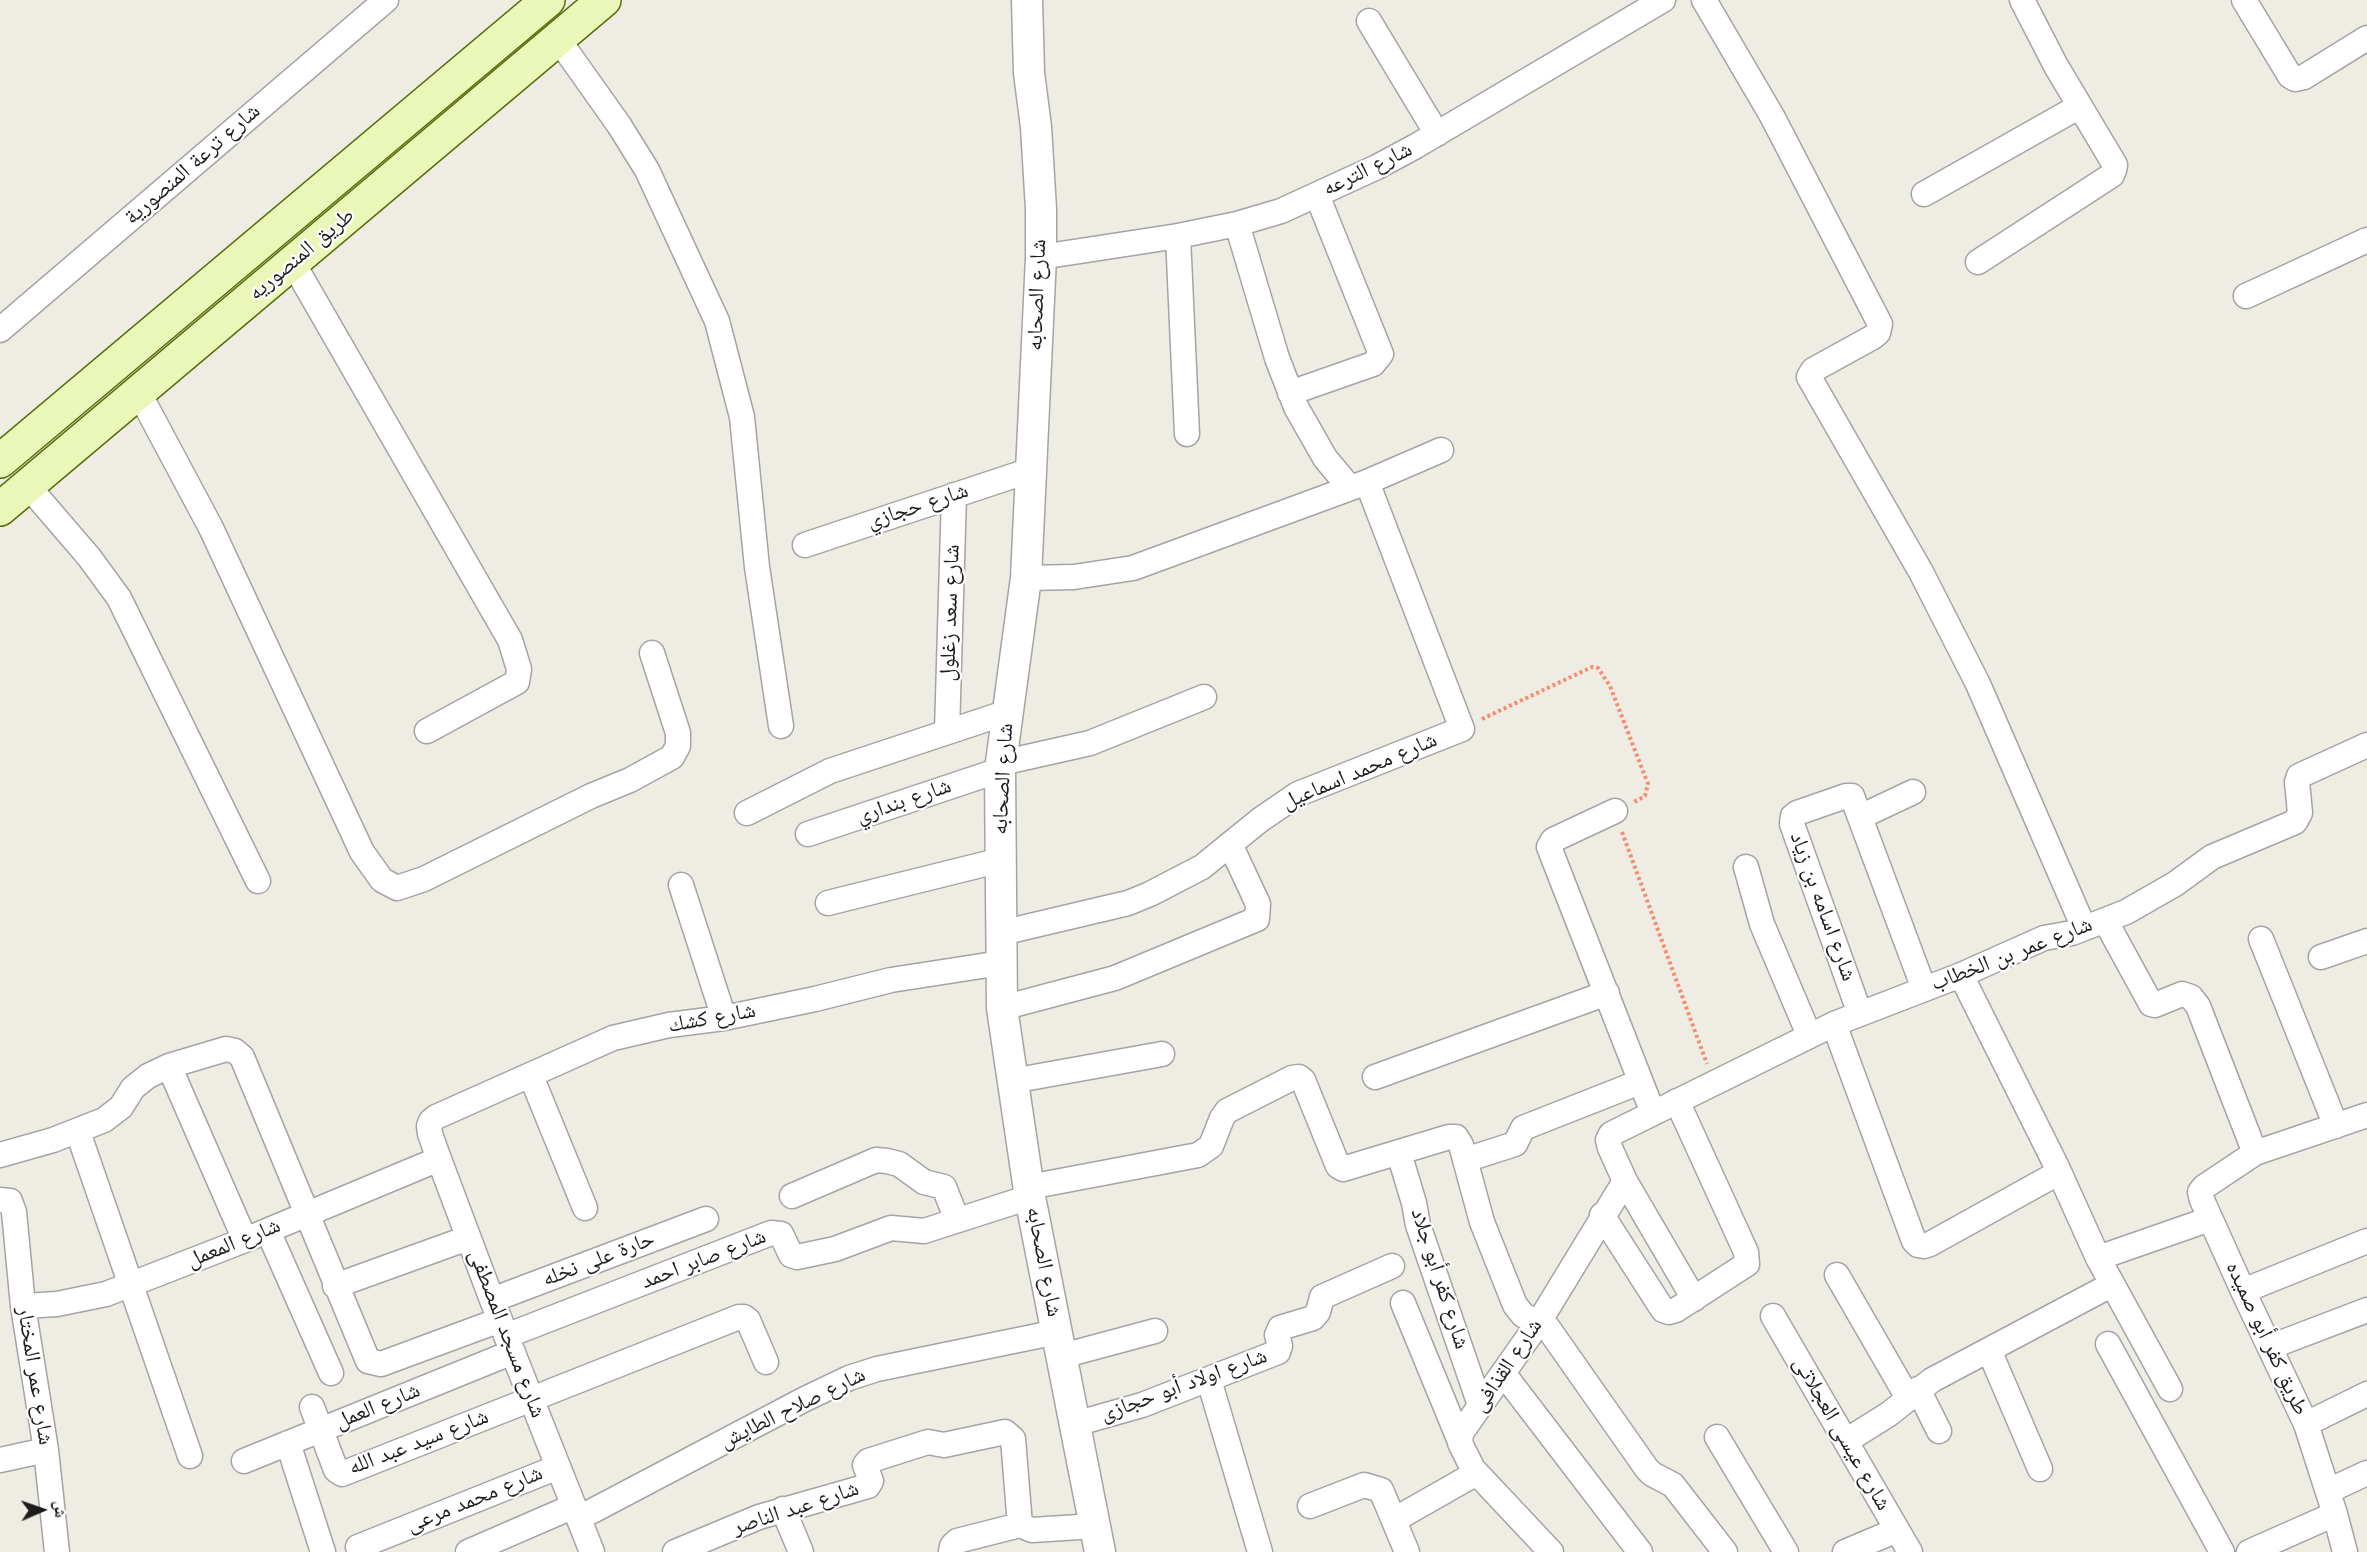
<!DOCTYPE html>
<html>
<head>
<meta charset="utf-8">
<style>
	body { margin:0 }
	#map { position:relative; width:2367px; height:1552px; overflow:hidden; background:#eeece3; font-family:Jost,"Noto Naskh Arabic",sans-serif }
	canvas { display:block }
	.north { position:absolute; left:12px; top:1480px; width:60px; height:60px; -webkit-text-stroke:4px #fff; paint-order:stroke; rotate:88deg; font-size:16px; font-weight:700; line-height:24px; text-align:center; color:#1d1d1d }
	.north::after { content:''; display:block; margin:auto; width:21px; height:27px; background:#1d1d1d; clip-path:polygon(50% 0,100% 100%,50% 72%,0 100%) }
</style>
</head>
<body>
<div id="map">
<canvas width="2367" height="1552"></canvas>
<div class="north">ش</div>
</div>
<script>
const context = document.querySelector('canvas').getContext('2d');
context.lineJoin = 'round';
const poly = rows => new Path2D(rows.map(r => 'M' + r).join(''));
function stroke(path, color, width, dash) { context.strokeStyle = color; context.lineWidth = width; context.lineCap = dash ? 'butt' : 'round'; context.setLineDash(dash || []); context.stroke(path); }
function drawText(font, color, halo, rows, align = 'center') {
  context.font = font + ' Jost,"Noto Naskh Arabic",sans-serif'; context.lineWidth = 4.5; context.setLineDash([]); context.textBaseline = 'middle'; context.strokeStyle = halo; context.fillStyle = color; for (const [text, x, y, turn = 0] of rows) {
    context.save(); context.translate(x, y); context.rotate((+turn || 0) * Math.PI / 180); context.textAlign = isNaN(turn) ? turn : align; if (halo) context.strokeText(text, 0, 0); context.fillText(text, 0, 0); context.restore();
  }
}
const path = poly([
	[1482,719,1592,667,1598,668,1610,686,1648,784,1645,796,1634,802],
	[1622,832,1707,1064]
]);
const minor = poly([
	[1704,0,1772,116,1880,324,1878,333,1873,337,1813,370,1809,377,1921,572,1978,684,2084,928],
	[2244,0,2290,76,2295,79,2304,77,2367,38],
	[1369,21,1437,134],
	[558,39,619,125,647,170,717,321,742,417,757,567,781,726],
	[1924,194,2080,106],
	[1237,224,1277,358,1296,407,1325,458,1350,488],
	[1178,236,1187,434],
	[1041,257,1178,236,1237,224,1281,211,1377,167,1416,146,1663,0],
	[1978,262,2112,175,2114,170,2115,165,2056,66,2022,0],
	[293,263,510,640,519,669,517,682,427,731],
	[2246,296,2367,240],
	[0,330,386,0],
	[139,393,211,528,362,852,382,880,397,888,424,879,591,796,630,780,672,757,678,746,678,733,652,653],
	[1290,393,1373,364,1381,354,1317,195],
	[28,486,89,557,119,598,258,881],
	[805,545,1031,470],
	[1026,578,1074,577,1133,568,1367,482,1441,450],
	[947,731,954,495],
	[1001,763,1090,743,1204,697],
	[1615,811,1553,840,1549,847,1653,1113],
	[747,813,830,771,1008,712],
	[1860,817,1913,792],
	[808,834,1000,770],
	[1746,867,1762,924,1809,1035],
	[681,885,724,1018],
	[828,903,1001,860],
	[2105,920,2151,1004,2155,1005,2182,994,2191,997,2198,1006,2255,1153],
	[1001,933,1128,903,1150,894,1202,867,1260,820,1298,794,1462,729,1367,482],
	[2261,939,2336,1126],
	[2321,957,2367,941],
	[1961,975,2056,1165,2098,1258,2170,1389],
	[1002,1008,1115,978,1257,919,1258,904,1230,844],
	[1860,1014,1792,824,1793,816,1797,813,1846,796,1852,796,1924,989],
	[1834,1024,1914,1241,1918,1245,1924,1246,1930,1244,2058,1173],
	[169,1066,245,1240],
	[531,1076,585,1208],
	[1375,1077,1607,993],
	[1012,1081,1162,1054],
	[78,1132,190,1456],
	[1399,1153,1414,1203,1418,1225,1480,1405],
	[0,1155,53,1140,104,1120,121,1107,133,1088,148,1076,169,1066,226,1049,235,1051,242,1057,368,1361,381,1364,500,1320],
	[1465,1160,1515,1144,1523,1128,1640,1082],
	[1029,1187,1198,1155,1211,1146,1222,1118,1227,1111,1292,1078,1299,1077,1303,1080,1338,1166,1343,1169,1449,1137,1456,1137,1461,1145,1482,1222,1515,1305,1523,1315,1548,1328,1647,1469,1652,1474,1673,1485,1725,1552],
	[792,1196,876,1160,887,1161,899,1164,924,1182,944,1187,957,1220],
	[0,1200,10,1201,14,1212,23,1306,46,1450,57,1552],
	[1602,1215,1663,1310,1669,1312,1676,1310,1747,1264,1746,1252,1677,1101],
	[268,1231,331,1373],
	[2098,1258,2210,1219],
	[1837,1275,1908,1398],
	[335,1286,468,1238],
	[2243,1291,2367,1241],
	[1694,1299,1625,1181,1610,1148,1608,1140,1611,1134,1834,1024,1961,975,2044,938,2072,933,2126,912,2175,884,2212,857,2295,822,2300,813,2297,782,2299,776,2367,745],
	[492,1300,706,1219],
	[1403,1303,1459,1439],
	[23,1306,57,1304,106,1294,245,1240,439,1159],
	[1773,1316,1910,1552],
	[506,1336,771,1233,781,1234,791,1255,797,1257,835,1249,891,1228,924,1231,1030,1197],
	[2108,1344,2222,1552],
	[2270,1347,2367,1310],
	[1989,1350,2040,1469],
	[1062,1356,1155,1331],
	[1503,1373,1640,1552],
	[1209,1380,1260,1552],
	[1918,1389,1939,1431],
	[312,1407,336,1470,342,1474,739,1317,744,1317,748,1320,766,1362],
	[1075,1424,1142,1405,1278,1352,1280,1346,1277,1335,1280,1328,1313,1318,1318,1312,1322,1297,1392,1266],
	[2306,1424,2367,1394],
	[1717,1437,1786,1552],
	[1846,1441,1889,1414,1932,1380,2111,1285],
	[288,1443,323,1552],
	[0,1460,46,1450],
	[244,1461,513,1352],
	[1473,1469,1551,1552],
	[2328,1491,2367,1473],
	[1310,1506,1364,1485,1381,1490,1407,1552],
	[783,1509,801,1552],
	[579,1518,805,1399,849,1378,877,1369,1057,1332],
	[1394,1520,1473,1475,1473,1469,1460,1443,1461,1433,1539,1322,1625,1181],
	[358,1547,558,1467],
	[468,1552,574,1506],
	[592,1552,492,1300,439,1159,430,1134,429,1126,431,1121,436,1117,613,1038,669,1025,724,1018,815,999,891,980,1001,963],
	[675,1552,759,1517,868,1486,871,1481,865,1465,868,1461,928,1442,944,1445,1005,1432,1013,1439,1020,1525],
	[951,1552,952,1546,957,1541,1020,1525,1032,1530,1095,1526],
	[1845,1552,1897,1530],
	[2249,1552,2335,1514],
	[2345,1552,2335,1514,2306,1424,2243,1291,2202,1200,2200,1192,2204,1187,2255,1153,2367,1115]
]);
const tertiary = poly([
	[1027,0,1029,73,1036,127,1041,209,1041,257,1026,578,1000,770,1002,1008,1030,1197,1100,1552]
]);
const secondary = poly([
	[0,461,548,0],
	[0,509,604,0]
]);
const streetNames = [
	["شارع ترعة المنصورية",193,165,-41],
	["شارع الترعه",1368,170,-26],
	["طريق المنصوريه",302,255,-40],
	["شارع الصحابه",1038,295,-88],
	["شارع حجازي",918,507,-18],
	["شارع سعد زغلول",951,613,-88],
	["شارع محمد اسماعيل",1360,772,-23],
	["شارع الصحابه",1004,779,-87],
	["شارع بنداري",904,802,-19],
	["شارع اسامه بن زياد",1822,907,70],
	["شارع عمر بن الخطاب",2012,955,-21],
	["شارع كشك",712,1019,-10],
	["شارع المعمل",234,1244,-22],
	["حارة على نخله",599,1260,-21],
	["شارع صابر احمد",704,1260,-21],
	["شارع الصحابه",1043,1262,79],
	["شارع كفر أبو جلاد",1439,1279,72],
	["شارع مسجد المصطفى",506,1334,69],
	["طريق كفر أبو صميده",2266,1339,65],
	["شارع القذافى",1508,1366,-56],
	["شارع عمر المختار",34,1376,81],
	["شارع اولاد أبو حجازى",1184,1386,-20],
	["شارع العمل",378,1407,-22],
	["شارع صلاح الطايش",793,1409,-26],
	["شارع عيسى العجلاتى",1841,1434,60],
	["شارع سيد عبد الله",419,1443,-21],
	["شارع محمد مرعى",475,1500,-22],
	["شارع عبد الناصر",796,1509,-18]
];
stroke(minor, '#a4a4a4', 27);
stroke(tertiary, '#a4a4a4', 33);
stroke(secondary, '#566f09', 36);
stroke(path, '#f48d6e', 4, [3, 3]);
stroke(minor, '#fff', 24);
stroke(tertiary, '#fff', 30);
stroke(secondary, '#ebf7b8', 33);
drawText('22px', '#1d1d1d', '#fff', streetNames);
</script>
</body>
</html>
